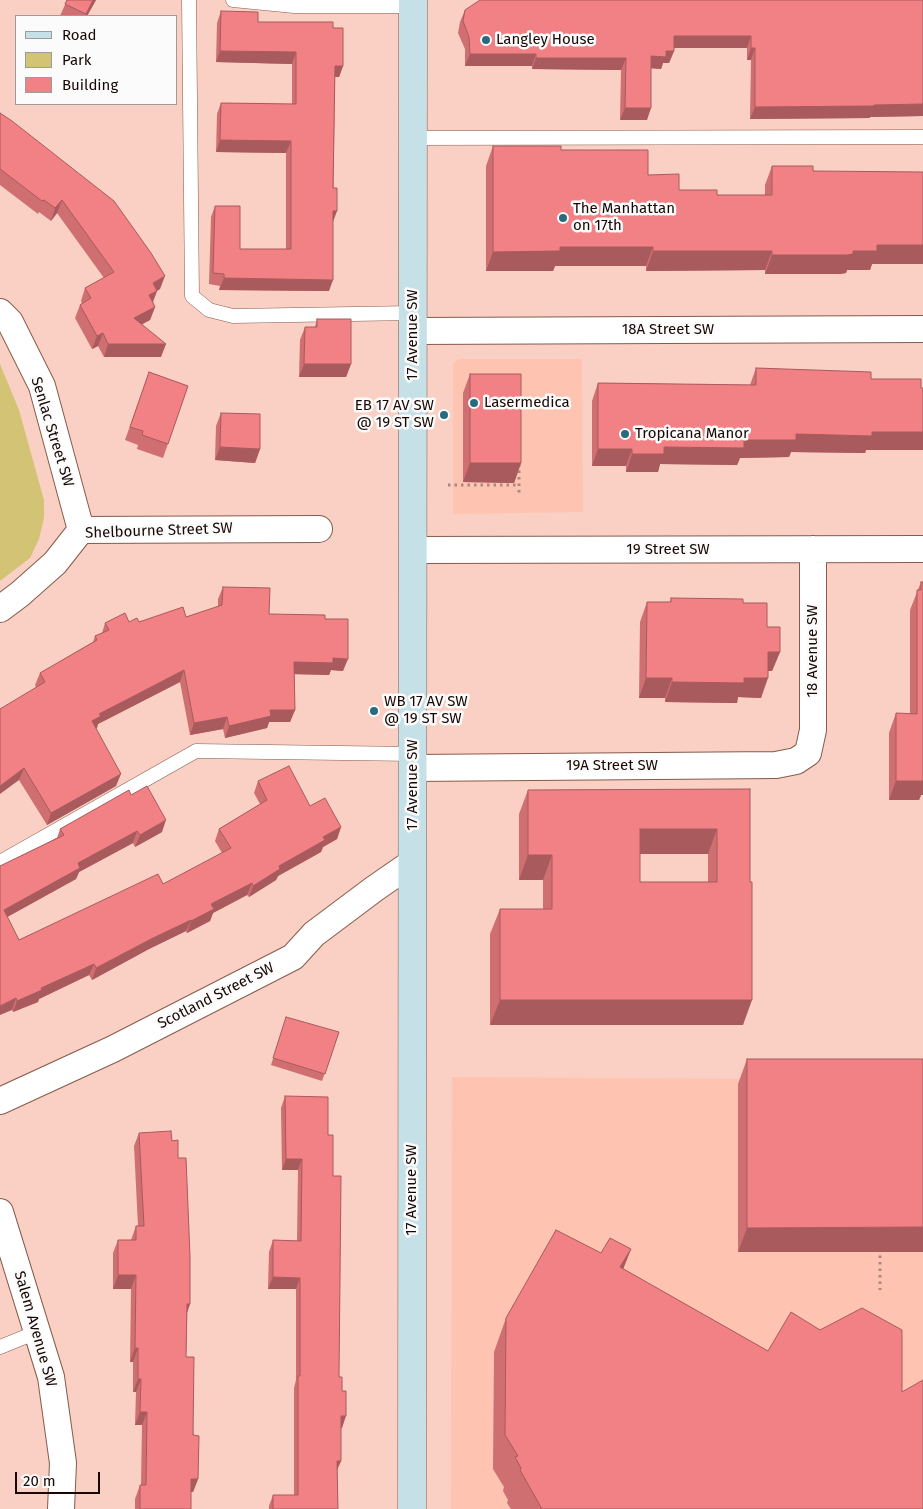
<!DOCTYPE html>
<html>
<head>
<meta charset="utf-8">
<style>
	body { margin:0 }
	#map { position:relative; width:923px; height:1509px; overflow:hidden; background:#f9d0c3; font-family:"Fira Sans",sans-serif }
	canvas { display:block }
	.legend { position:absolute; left:15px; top:15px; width:162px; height:90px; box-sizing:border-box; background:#fbfbfb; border:1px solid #a09a98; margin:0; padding:6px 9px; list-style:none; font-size:15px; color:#170804 }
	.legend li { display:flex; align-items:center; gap:10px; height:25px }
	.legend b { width:25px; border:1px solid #a09a98 }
	.scale { position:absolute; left:15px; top:1472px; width:85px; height:22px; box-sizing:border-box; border:2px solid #170804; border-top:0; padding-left:6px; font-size:15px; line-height:18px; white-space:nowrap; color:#170804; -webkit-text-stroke:4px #fbfbfb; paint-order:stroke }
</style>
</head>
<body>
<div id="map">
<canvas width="923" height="1509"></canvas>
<ul class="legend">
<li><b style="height:6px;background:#c6e0e8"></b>Road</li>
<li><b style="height:14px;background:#d2c474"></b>Park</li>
<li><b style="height:14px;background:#f18184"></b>Building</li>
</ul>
<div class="scale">20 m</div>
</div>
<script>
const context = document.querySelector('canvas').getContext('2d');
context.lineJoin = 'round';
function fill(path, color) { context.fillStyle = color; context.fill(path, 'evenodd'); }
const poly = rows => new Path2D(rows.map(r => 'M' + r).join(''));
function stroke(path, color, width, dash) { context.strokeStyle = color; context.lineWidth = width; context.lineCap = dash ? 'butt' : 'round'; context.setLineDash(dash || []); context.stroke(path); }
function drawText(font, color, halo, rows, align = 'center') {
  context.font = font + ' "Fira Sans",sans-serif'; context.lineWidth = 5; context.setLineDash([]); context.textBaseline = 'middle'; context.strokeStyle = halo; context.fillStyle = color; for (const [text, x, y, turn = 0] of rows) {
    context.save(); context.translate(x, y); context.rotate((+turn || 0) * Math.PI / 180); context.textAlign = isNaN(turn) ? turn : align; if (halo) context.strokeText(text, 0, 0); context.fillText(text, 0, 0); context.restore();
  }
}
const built = poly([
	[459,359,582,359,583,512,453,514,453,365,456,361],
	[452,1077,923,1080,923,1509,451,1509]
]);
const green = poly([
	[0,364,19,410,44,500,44,518,39,539,30,558,0,581]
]);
const path = poly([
	[519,464,519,493],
	[448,485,519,485],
	[880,1249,880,1290]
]);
const service = poly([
	[189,0,192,296,209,310,233,316,413,313],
	[233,0,294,6,413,6],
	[413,138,923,137],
	[0,862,196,751,413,754],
	[0,1347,37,1332]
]);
const minor = poly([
	[0,312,10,322,42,386,81,530],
	[413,331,923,329],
	[413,550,923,549],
	[0,609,20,594,55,563,81,530,319,529],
	[413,768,776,765,796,761,808,753,813,730,813,549],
	[0,1101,113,1049,293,957,314,934,374,889,413,862],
	[0,1212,51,1377,63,1463,61,1509]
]);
const secondary = poly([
	[412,1509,413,0]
]);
const wall = poly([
	[67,0,96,0,87,16,60,16],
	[923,0,923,116,870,117,870,118,750,119,751,60,747,60,747,48,674,48,674,51,669,63,663,63,661,69,651,68,647,120,620,120,621,70,532,69,532,66,465,66,465,49,458,33,460,22,465,10],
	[221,11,258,22,333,28,343,66,339,77,335,77,333,221,329,291,219,290,220,286,209,284,211,217,215,206,240,249,286,249,286,153,216,152,217,114,221,103,292,104,292,64,216,62,217,23],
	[0,113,160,289,157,291,153,302,155,307,150,320,142,324,161,357,104,357,98,346,92,349,75,318,80,305,82,303,81,301,85,288,104,278,57,213,51,221,39,212,38,214,0,185],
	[493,146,561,150,648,175,679,190,717,195,765,195,765,185,772,166,813,171,923,264,872,264,870,270,847,270,846,273,840,274,765,274,765,270,646,271,646,266,555,266,553,271,486,271,486,166],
	[317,319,351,364,346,377,299,377,300,340,305,327,315,327],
	[756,368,871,379,923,450,866,450,865,453,791,452,789,457,740,458,737,465,660,464,658,472,626,472,626,466,592,466,592,401,598,383,750,385],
	[149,372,188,386,163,458,137,449,138,445,125,440],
	[470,374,521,463,514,483,463,482,463,393],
	[221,413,260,449,255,463,215,460,216,426],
	[921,582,921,795,919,800,889,800,889,733,896,713,910,714,910,610],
	[223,587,269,614,325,619,343,671,331,670,329,675,294,674,295,710,290,722,269,722,267,728,225,738,223,729,190,735,180,682,98,724,96,729,116,786,47,825,19,780,36,687,35,685,40,673,93,642,95,636,102,633,105,623,139,622,186,617,218,607,218,599],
	[671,598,743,603,767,627,780,652,772,671,768,671,761,698,738,697,737,703,665,702,665,698,639,698,640,622,647,602,670,602],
	[258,781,310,806,341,827,337,839,323,847,321,852,278,876,276,880,249,897,247,895,213,913,210,921,187,933,186,931,149,949,92,980,89,975,39,999,38,1002,13,1012,12,1010,0,866,57,838,60,829,131,795,162,832,135,847,133,843,79,872,76,879,7,917,19,940,163,884,222,853,215,841,219,829,260,804,254,793],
	[750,789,743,1025,490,1025,490,934,500,909,543,909,543,880,519,880,519,814,528,790],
	[640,854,708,854,708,882,640,882],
	[284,1024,339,1032,322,1081,271,1065],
	[747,1059,923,1059,923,1252,738,1252,738,1084],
	[285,1096,328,1135,333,1176,339,1377,342,1428,341,1428,341,1461,337,1470,338,1509,269,1509,269,1506,273,1495,294,1495,294,1388,296,1380,296,1289,268,1289,269,1252,273,1240,297,1241,298,1170,282,1170,281,1108],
	[139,1133,172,1141,178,1158,190,1304,187,1313,186,1357,198,1479,193,1492,191,1492,191,1509,135,1509,135,1499,140,1485,141,1485,142,1425,135,1425,136,1392,133,1392,133,1362,130,1362,131,1289,113,1289,113,1253,118,1240,131,1240,136,1226,138,1226,134,1146],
	[631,1249,623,1269,768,1351,902,1392,923,1509,511,1509,507,1503,508,1500,503,1491,504,1487,493,1469,494,1352,506,1318,601,1253]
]);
const shadedWall = poly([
	[93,0,96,0,87,16,85,16],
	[674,36,751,36,747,48,670,48],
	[751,48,755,48,751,60,747,60],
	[220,51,296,52,292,64,216,62],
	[666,51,674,51,669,63,663,63,661,69,647,68,651,56],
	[470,54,536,54,532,66,465,66],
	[536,58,626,58,621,70,532,69],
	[335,66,343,66,339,77,331,77],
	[923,104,923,116,870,117,870,118,750,119,755,107],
	[625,108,651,108,647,120,620,120],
	[220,140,291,141,286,153,216,152],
	[62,200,57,213,51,221,55,208],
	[333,211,337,211,333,222],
	[877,245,923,245,923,264,872,264,870,270,847,270,846,273,840,274,765,274,772,255,853,251],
	[560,247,653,247,646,266,555,266,553,271,486,271,493,252],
	[653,251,772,251,765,270,646,271],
	[165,276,160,289,148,296,153,283],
	[224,278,333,280,329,291,219,290],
	[157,291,152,304,149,295],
	[155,307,150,320,130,331,134,318],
	[103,333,98,346,92,349,97,336],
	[108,344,166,344,161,357,104,357],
	[304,364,351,364,346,377,299,377],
	[872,432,923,432,923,450,866,450,865,453,791,452,789,457,740,458,737,465,660,464,658,472,626,472,632,454,664,447,744,440,796,434],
	[220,447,260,449,255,463,215,460],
	[598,449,632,449,626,466,592,466],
	[470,463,521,463,514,483,463,482],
	[768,652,780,652,772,671,761,671],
	[333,658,348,659,343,671,331,670,329,675,290,674,294,662],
	[184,670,180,682,98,724,97,728,88,733,92,721,99,714],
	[646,678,672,678,665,698,639,698],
	[744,678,768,678,761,698,738,697,737,703,665,702,672,682],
	[270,710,295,710,290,722,269,722,267,728,225,738,229,726],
	[227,717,223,729,190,735,194,723],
	[24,768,19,780,0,794,0,786],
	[121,774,116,786,47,825,51,813],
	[896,781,923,781,923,795,921,795,919,800,889,800],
	[166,820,162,832,135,847,140,835],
	[341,827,337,839,323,847,321,852,278,876,276,880,249,897,253,886,279,866,323,837],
	[640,829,717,829,708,854,631,854],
	[137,831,133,843,79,872,76,879,0,921,4,910,78,863],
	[528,855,552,855,543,880,519,880],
	[252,883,247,895,213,913,210,921,187,933,191,921,211,904],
	[191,920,186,931,149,949,92,980,96,968,153,938],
	[94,964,89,975,39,999,38,1002,13,1012,17,1001,41,988],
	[16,998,12,1010,0,1015,0,1006],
	[500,1000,752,1000,743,1025,490,1025],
	[286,1159,302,1159,298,1170,282,1170],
	[923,1227,923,1252,738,1252,747,1228],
	[631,1249,618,1282,620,1267],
	[118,1275,136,1275,131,1289,113,1289],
	[273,1277,300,1278,296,1289,268,1289],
	[187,1304,190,1304,185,1318],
	[135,1348,138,1348,133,1362,130,1362],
	[138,1379,141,1379,136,1392,133,1392],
	[140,1412,147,1412,142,1425,135,1425],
	[341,1416,346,1416,342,1428,336,1428],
	[337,1461,341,1461,336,1472],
	[191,1479,198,1479,193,1492,186,1492]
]);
const building = poly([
	[67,0,93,0,86,14,65,4,67,0],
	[480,0,923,0,923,104,874,105,874,106,755,107,755,48,751,48,751,36,674,36,674,51,666,51,666,57,651,56,651,108,625,108,626,58,536,58,536,54,470,54,469,37,463,21,465,10,480,0],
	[221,11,258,12,258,22,333,22,333,28,343,28,343,66,335,66,333,188,337,188,337,211,333,211,333,280,224,278,224,274,213,273,215,206,240,206,240,249,291,249,291,141,220,140,221,103,296,104,296,52,220,51,221,11],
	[0,113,12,121,114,201,151,253,165,276,153,283,157,291,149,295,155,307,134,318,166,344,108,344,103,333,97,336,80,305,91,298,85,288,114,272,62,200,55,208,44,200,42,201,0,169,0,113],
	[493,146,561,146,561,150,648,150,648,175,679,174,679,190,717,190,717,195,772,195,772,166,813,166,813,171,923,172,923,245,877,245,877,251,853,251,853,254,847,255,772,255,772,251,653,251,653,247,560,247,560,251,493,252,493,146],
	[317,319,351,319,351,364,304,364,305,327,317,327,317,319],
	[756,368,871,372,871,379,921,379,921,388,923,388,923,432,872,432,872,436,796,434,796,440,744,440,744,448,664,447,664,454,632,454,632,449,598,449,598,383,756,385,756,368],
	[149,372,188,386,168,444,142,435,143,431,130,427,149,372],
	[470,374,521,374,521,463,470,463,470,374],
	[221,413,260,414,260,449,220,447,221,413],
	[921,582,923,582,923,781,896,781,896,713,917,714,917,590,921,590,921,582],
	[223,587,270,588,269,614,325,615,325,619,348,619,348,659,333,658,333,663,294,662,295,710,270,710,271,716,229,726,227,717,194,723,184,670,99,714,101,716,92,721,121,774,51,813,24,768,0,786,0,709,45,682,40,673,97,640,95,636,109,630,105,623,125,613,129,622,137,618,139,622,183,607,186,617,222,605,223,587],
	[671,598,743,599,743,603,767,603,767,627,780,627,780,652,768,652,768,678,744,678,744,683,672,682,672,678,646,678,647,602,671,602,671,598],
	[289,766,310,806,325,798,341,827,323,837,325,840,279,866,280,869,253,886,252,883,211,904,214,909,191,921,191,920,153,938,96,968,94,964,41,988,42,990,17,1001,16,998,0,1006,0,866,64,835,60,829,129,790,131,795,147,786,166,820,140,835,137,831,78,863,80,868,4,910,19,940,158,874,163,884,231,848,219,829,267,800,258,781,289,766],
	[750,789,750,882,752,882,752,1000,500,1000,500,909,552,909,552,855,528,855,528,790,750,789],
	[640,829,717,829,717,882,640,882,640,829],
	[286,1017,339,1032,325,1074,273,1058,286,1017],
	[747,1059,923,1059,923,1227,747,1228,747,1059],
	[285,1096,328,1097,328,1135,333,1135,333,1176,341,1176,339,1377,342,1377,342,1391,346,1391,346,1416,341,1416,341,1461,337,1461,338,1509,273,1509,273,1495,298,1495,298,1376,300,1376,300,1278,273,1277,273,1240,301,1241,302,1159,286,1159,285,1096],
	[171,1131,172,1141,178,1140,178,1158,186,1158,190,1256,190,1304,187,1304,186,1357,194,1357,193,1435,199,1436,198,1479,191,1479,191,1509,140,1509,140,1485,146,1485,147,1412,140,1412,141,1379,138,1379,138,1348,135,1348,136,1275,118,1275,118,1240,136,1240,136,1226,144,1226,139,1133,171,1131],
	[556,1230,601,1253,610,1238,631,1249,620,1267,768,1351,791,1312,820,1330,862,1308,902,1330,902,1392,923,1380,923,1509,542,1509,520,1470,521,1468,515,1457,518,1456,505,1435,506,1318,556,1230]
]);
const markers = [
	[486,40,5,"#296b7e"],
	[563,218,5,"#296b7e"],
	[474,403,5,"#296b7e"],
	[444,415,5,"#296b7e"],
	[625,434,5,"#296b7e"],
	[374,711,5,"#296b7e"]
];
const poiNames = [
	["Langley House",496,40],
	["The Manhattan",573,209],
	["on 17th",573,226],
	["Lasermedica",484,403],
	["EB 17 AV SW",434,406,"right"],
	["@ 19 ST SW",434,423,"right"],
	["Tropicana Manor",635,434],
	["WB 17 AV SW",384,702],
	["@ 19 ST SW",384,719]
];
const streetNames = [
	["18A Street SW",668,330],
	["17 Avenue SW",413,335,-90],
	["Senlac Street SW",52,432,73],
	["Shelbourne Street SW",159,531,-2],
	["19 Street SW",668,550],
	["18 Avenue SW",813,651,-90],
	["19A Street SW",612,766],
	["17 Avenue SW",413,785,-90],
	["Scotland Street SW",216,996,-27],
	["17 Avenue SW",412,1190,-90],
	["Salem Avenue SW",35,1329,74]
];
fill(built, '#fec4b1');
fill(green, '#d2c474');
stroke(service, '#865b4c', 15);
stroke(minor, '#865b4c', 28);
stroke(secondary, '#865b4c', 29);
stroke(path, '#a8897f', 3, [2.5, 4]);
stroke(service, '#fff', 14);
stroke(minor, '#fff', 26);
stroke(secondary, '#c6e0e8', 28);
fill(wall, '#cf6f72');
fill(shadedWall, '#a95a5c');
fill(building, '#f18184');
stroke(building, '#a95a5c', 1);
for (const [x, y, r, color] of markers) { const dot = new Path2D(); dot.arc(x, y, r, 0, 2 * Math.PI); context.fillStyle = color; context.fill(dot); stroke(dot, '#fbfbfb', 2); }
drawText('15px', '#170804', '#fbfbfb', poiNames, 'left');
drawText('15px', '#170804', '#fbfbfb', streetNames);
</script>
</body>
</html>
